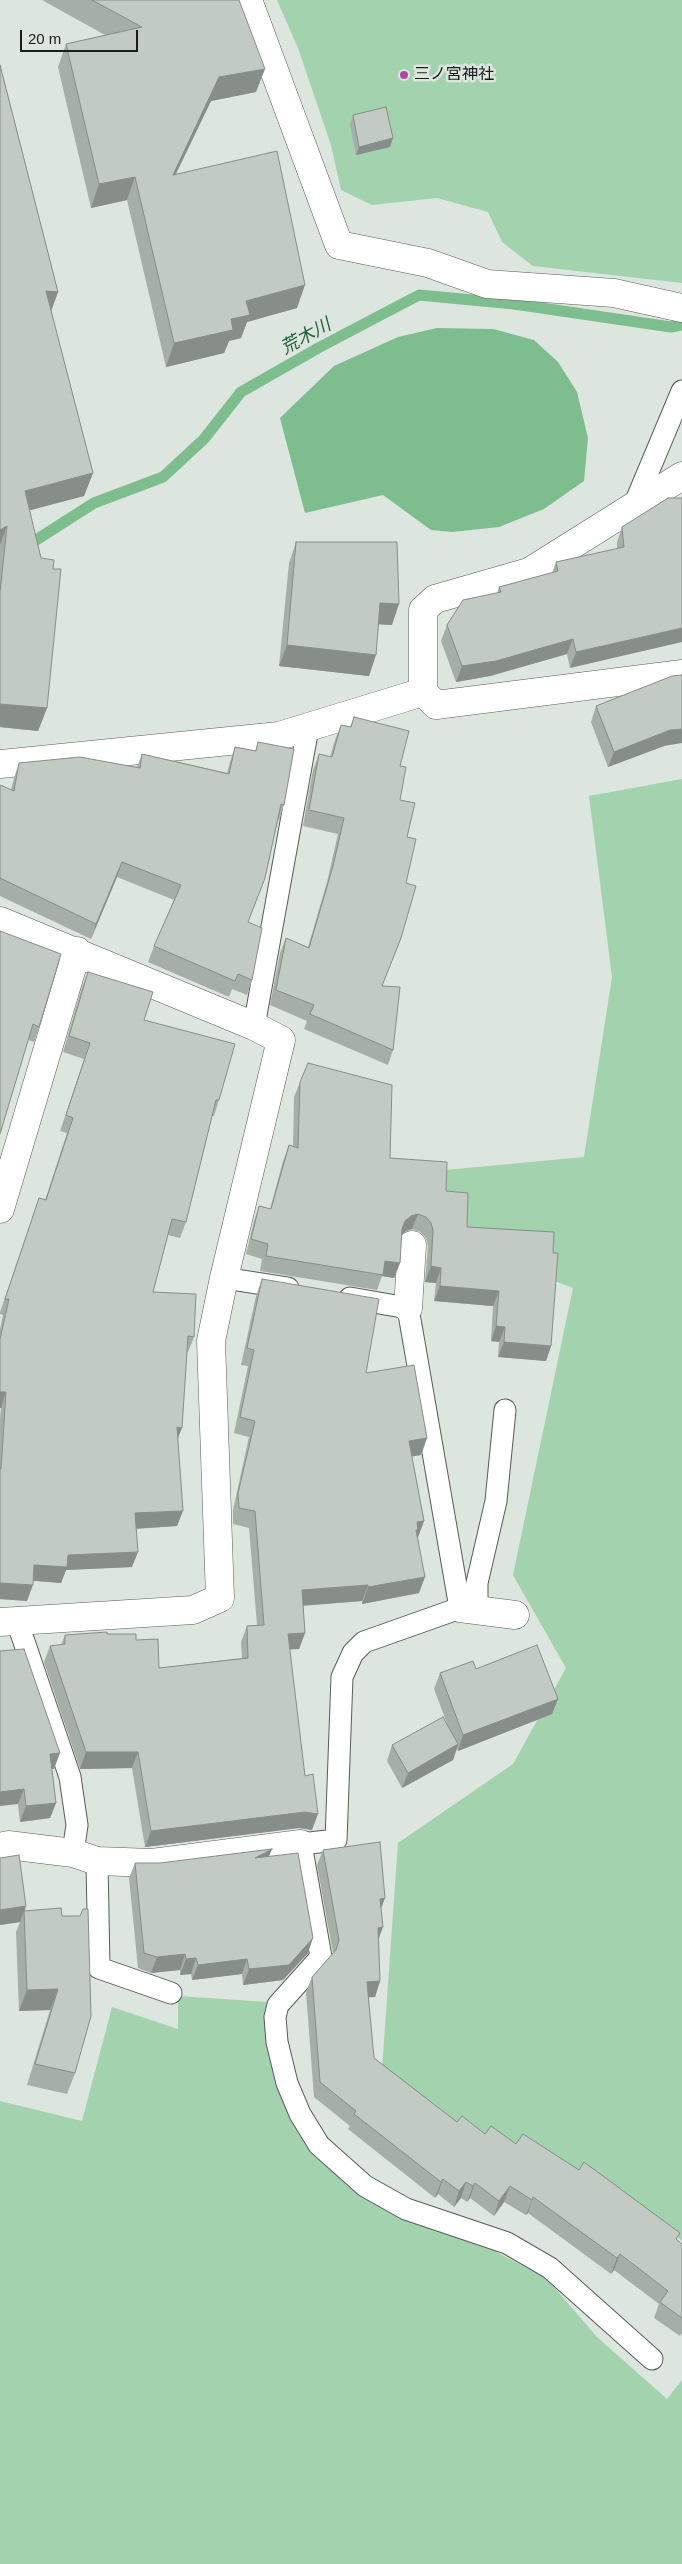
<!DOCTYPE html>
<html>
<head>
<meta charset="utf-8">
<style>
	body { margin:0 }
	#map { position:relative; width:682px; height:2564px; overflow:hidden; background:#dce5de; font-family:Arial,sans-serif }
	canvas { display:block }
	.scale { position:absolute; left:20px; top:30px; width:118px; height:22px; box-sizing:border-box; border:2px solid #191c1a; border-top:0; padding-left:6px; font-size:15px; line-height:18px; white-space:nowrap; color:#191c1a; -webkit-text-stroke:4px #dce5de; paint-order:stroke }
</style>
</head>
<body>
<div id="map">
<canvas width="682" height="2564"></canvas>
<div class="scale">20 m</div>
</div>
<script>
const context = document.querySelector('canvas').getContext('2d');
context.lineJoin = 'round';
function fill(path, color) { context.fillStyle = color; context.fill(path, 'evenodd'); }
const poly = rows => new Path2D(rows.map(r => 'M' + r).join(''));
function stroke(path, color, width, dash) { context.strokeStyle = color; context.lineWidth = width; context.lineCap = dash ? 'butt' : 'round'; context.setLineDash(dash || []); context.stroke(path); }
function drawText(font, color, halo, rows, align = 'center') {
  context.font = font + ' Arial,"Noto Sans JP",sans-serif'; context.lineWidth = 5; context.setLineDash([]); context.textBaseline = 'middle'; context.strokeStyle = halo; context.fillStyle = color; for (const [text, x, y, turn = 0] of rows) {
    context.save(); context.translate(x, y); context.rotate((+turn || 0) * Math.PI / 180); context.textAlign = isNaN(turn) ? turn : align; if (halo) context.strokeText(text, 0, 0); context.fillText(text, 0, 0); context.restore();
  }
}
const green = poly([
	[277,0,682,0,682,283,533,266,502,242,488,212,437,198,372,205,341,190,331,145,298,48],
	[682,779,682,2241,621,2189,449,2125,382,2069,398,1843,513,1764,566,1668,513,1575,573,1288,397,1222,403,1174,584,1157,612,977,589,796],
	[178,1996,267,2002,267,2047,280,2096,313,2149,352,2189,419,2225,489,2248,547,2279,597,2337,667,2399,682,2380,682,2564,0,2564,0,2101,82,2121,112,2007,178,2029]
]);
const water = poly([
	[437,328,493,329,534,340,558,362,577,392,588,438,584,481,544,509,499,527,452,532,431,530,383,495,305,513,280,418,334,366,398,337]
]);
const stream = poly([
	[0,563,94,503,163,477,204,439,241,392,320,347,419,295,514,304,671,327,682,325]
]);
const lane = poly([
	[633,508,682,391],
	[254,1026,308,728],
	[224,1278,288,1288],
	[350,1298,408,1308,460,1608,364,1642,353,1653,342,1677,336,1840,301,1844,321,1957,278,2005,275,2017,277,2042,287,2083,300,2114,319,2145,365,2186,406,2209,507,2243,550,2268,652,2359],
	[477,1610,477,1583,496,1501,505,1410],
	[17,1621,70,1777,77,1825,73,1853],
	[97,1861,99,1968,171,1993]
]);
const street = poly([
	[248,0,339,245,428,263,487,284,614,293,682,308],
	[423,692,423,610,435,599,529,572,682,476],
	[0,764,279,736,423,692,436,705,682,674],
	[0,921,254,1026,281,1040,224,1278,211,1341,220,1598,193,1610,0,1622],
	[0,1209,77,951],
	[408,1308,412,1245],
	[460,1608,515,1615],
	[0,1847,8,1845,73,1853,97,1861,152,1863,301,1844]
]);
const wall = poly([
	[42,0,239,0,256,92,211,101,176,174,297,308,247,322,241,338,229,341,224,353,166,367,127,200,91,208,58,67,66,44,105,35],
	[0,65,58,292,51,311,93,473,84,496,29,510,47,708,38,731,0,727],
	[353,115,390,147,356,155,350,124],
	[668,498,570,668,567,654,490,676,456,682,441,641,447,625,497,593,499,587,552,573,556,562,617,549,617,542,622,527],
	[296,542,392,625,379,624,369,676,279,666,289,563],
	[596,706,664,746,608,767,591,722],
	[354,717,400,766,400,800,407,837,406,883,401,938,382,986,393,1050,388,1065,304,1029,307,1021,270,1005,280,953,286,938,308,947,327,882,338,834,303,826,313,770,319,754,330,757,335,740,341,725,350,727],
	[258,742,284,805,279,820,278,820,265,878,248,922,252,980,247,995,232,989,229,997,148,962,154,946,174,900,117,877,91,939,0,896,0,785,11,790,14,778,19,763,137,767,142,754,227,773,230,762,235,747,255,751],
	[0,931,39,1027,34,1042,28,1040],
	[88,972,144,1020,219,1100,214,1116,212,1116,186,1222,180,1238,168,1235,153,1292,194,1337,188,1352,187,1352,178,1439,177,1526,136,1529,132,1567,66,1570,61,1583,33,1581,27,1601,0,1599,0,1419,1,1408,0,1408,0,1329,3,1315,0,1314,0,1312,39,1198,45,1200,67,1133,60,1131,84,1059,63,1052,82,987],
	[300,1082,390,1158,446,1191,467,1227,553,1253,551,1346,546,1361,498,1357,499,1342,491,1341,493,1306,434,1301,436,1283,425,1282,428,1246,426,1238,420,1232,412,1229,406,1231,402,1234,400,1263,394,1278,382,1276,377,1290,260,1271,262,1259,246,1254,254,1221,259,1206,270,1209,283,1161,289,1145,293,1147,294,1097],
	[262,1279,366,1373,427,1438,421,1455,412,1456,424,1521,418,1537,418,1538,419,1593,362,1604,362,1601,303,1606,305,1633,299,1649,289,1649,305,1776,312,1830,299,1828,145,1847,132,1768,80,1769,44,1662,50,1646,61,1645,65,1635,107,1634,136,1640,159,1668,242,1658,241,1642,247,1626,257,1625,249,1528,233,1524,233,1510,249,1437,234,1433,248,1366,241,1365,256,1296],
	[0,1651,54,1769,52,1769,56,1803,50,1818,20,1822],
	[476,1669,558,1699,552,1714,458,1751,457,1749,453,1760,402,1788,387,1761,392,1745,448,1726,434,1689,440,1673],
	[323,1850,381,1909,379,1939,380,1981,375,1997,368,1997,374,2058,457,2122,485,2134,516,2144,677,2241,682,2244,682,2333,680,2336,654,2318,659,2304,614,2270,611,2274,528,2213,526,2215,504,2202,494,2216,470,2198,467,2202,461,2198,454,2207,438,2194,435,2198,348,2129,350,2126,314,2097,306,1992,312,1977,333,1953,317,1865],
	[269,1856,308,1953,283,1980,243,1985,242,1974,192,1980,191,1974,180,1975,180,1970,151,1973,138,1968,129,1878,135,1863,160,1863],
	[0,1858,25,1911,61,1908,75,2073,67,2094,27,2085,50,2010,19,2011,16,1932,20,1922,0,1925]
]);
const shadedWall = poly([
	[265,69,256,92,211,101,164,198,173,175,219,77],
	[393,138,390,147,356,155,359,147],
	[135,177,127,200,91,208,99,184],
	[305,285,297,308,247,322,241,338,229,341,224,353,166,367,174,343,231,319,246,301],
	[46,291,58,292,50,314],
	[93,473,84,496,16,514,25,491],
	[7,526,0,545,0,530],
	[380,603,399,604,392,625,372,624],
	[682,628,682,642,570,668,576,652],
	[573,639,567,654,490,676,456,682,462,666],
	[287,645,376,655,369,676,279,666],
	[0,704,47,708,38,731,0,727],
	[682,729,682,743,664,746,608,767,614,752,670,730],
	[122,862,117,877,91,939,96,924],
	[418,1214,412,1229,406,1231,399,1236,405,1221,411,1216],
	[385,1261,400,1263,394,1278,382,1276],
	[431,1266,441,1268,436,1283,425,1282],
	[440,1286,499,1291,493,1306,434,1301],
	[496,1326,505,1327,499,1342,491,1341],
	[504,1342,551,1346,546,1361,498,1357],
	[0,1392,6,1392,1,1408,0,1408],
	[177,1427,182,1428,176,1443],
	[427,1438,421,1455,403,1458,409,1441],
	[183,1511,177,1526,129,1529,135,1513],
	[424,1521,418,1537,415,1538,417,1522],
	[138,1552,132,1567,66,1570,61,1583,28,1580,34,1565,68,1555],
	[425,1577,419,1593,362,1604,368,1587],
	[0,1583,33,1585,27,1601,0,1599],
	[368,1585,362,1601,296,1606,302,1590],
	[305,1633,299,1649,282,1650,288,1634],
	[558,1699,552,1714,458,1751,463,1735],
	[458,1744,453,1760,402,1788,408,1773],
	[86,1752,138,1752,132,1768,80,1769],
	[60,1753,54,1769,45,1769,50,1754],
	[24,1789,18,1804,0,1806,0,1792],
	[56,1803,50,1818,20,1822,26,1806],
	[305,1812,318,1814,312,1830,299,1828,145,1847,151,1831],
	[272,1849,266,1864,255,1858],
	[385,1898,379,1914,380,1899],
	[26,1906,24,1913,24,1911,20,1922,0,1925,0,1910],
	[383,1927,377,1943,378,1928],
	[313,1938,308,1953,283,1980,243,1985,249,1969],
	[185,1954,180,1970,151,1973,157,1957],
	[196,1958,191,1974,180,1975,186,1959],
	[247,1959,242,1974,192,1980,198,1965],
	[380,1981,375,1997,361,1998,367,1982],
	[58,1989,50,2010,19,2011,27,1990],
	[443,2179,438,2194,435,2198,441,2182],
	[466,2182,461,2198,454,2207,459,2191],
	[475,2183,470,2198,467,2202,473,2186],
	[510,2186,504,2202,494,2216,499,2201],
	[533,2197,528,2213,526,2215,532,2200],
	[620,2254,614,2270,611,2274,617,2258]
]);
const building = poly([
	[92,0,239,0,265,69,219,77,173,175,277,151,305,285,246,301,250,315,231,319,233,330,174,343,135,177,99,184,66,44,142,27,92,0],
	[0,65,58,292,46,291,93,473,25,491,41,558,54,560,53,569,61,569,47,708,0,704,0,592,7,526,0,530,0,65],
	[386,107,393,138,359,147,353,115,386,107],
	[668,498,682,498,682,628,576,652,573,639,496,661,462,666,447,625,463,600,501,592,499,587,558,571,556,562,624,547,622,527,668,498],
	[296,542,397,542,399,604,380,603,376,655,287,645,296,542],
	[682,675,682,729,670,730,614,752,596,706,672,676,682,675],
	[354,717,409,731,400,766,406,767,400,800,415,803,407,837,416,839,406,883,416,886,401,938,382,986,400,987,393,1050,310,1014,314,1005,276,990,286,938,309,948,333,866,344,818,309,810,319,754,332,757,341,725,351,727,354,717],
	[258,742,294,749,284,805,281,804,265,878,248,922,262,928,252,980,238,974,235,981,154,946,181,885,122,862,96,924,0,878,0,785,14,791,19,763,80,757,140,768,142,754,229,774,235,747,256,751,258,742],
	[0,931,61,954,39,1027,33,1024,0,1134,0,931],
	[88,972,153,992,144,1020,235,1044,219,1100,216,1100,186,1222,172,1219,153,1292,196,1294,194,1337,188,1336,182,1428,177,1427,183,1511,135,1513,138,1552,68,1555,67,1567,34,1565,33,1585,0,1583,0,1469,1,1469,6,1392,0,1392,0,1339,9,1299,5,1299,39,1198,46,1200,73,1118,66,1115,90,1043,69,1036,88,972],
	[308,1063,392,1085,390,1158,447,1162,446,1191,468,1193,467,1227,554,1232,553,1253,558,1253,551,1346,504,1342,505,1327,496,1326,499,1291,440,1286,441,1268,431,1266,433,1230,431,1223,426,1217,418,1214,411,1216,405,1221,402,1229,400,1263,385,1261,383,1275,266,1256,268,1244,251,1239,259,1206,271,1209,289,1145,298,1148,300,1082,308,1063],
	[262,1279,379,1299,366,1373,414,1365,427,1438,409,1441,424,1521,417,1522,418,1530,416,1530,425,1577,368,1587,368,1585,302,1590,305,1633,288,1634,305,1776,313,1774,318,1814,305,1812,151,1831,138,1752,86,1752,50,1646,65,1644,65,1635,107,1632,107,1634,136,1634,136,1640,158,1639,159,1668,248,1658,247,1626,264,1625,255,1511,239,1508,238,1493,255,1421,240,1417,254,1350,247,1348,262,1279],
	[537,1645,558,1699,463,1735,440,1673,473,1661,476,1669,537,1645],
	[24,1649,60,1753,50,1754,56,1803,26,1806,24,1789,0,1792,0,1651,24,1649],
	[443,1717,458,1744,408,1773,392,1745,443,1717],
	[380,1842,385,1898,380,1899,383,1927,378,1928,380,1981,367,1982,374,2058,457,2122,462,2116,485,2134,491,2126,516,2144,523,2134,579,2170,584,2162,680,2233,676,2239,682,2244,682,2318,660,2302,668,2291,620,2254,617,2258,533,2197,532,2200,510,2186,499,2201,475,2183,473,2186,466,2182,459,2191,443,2179,441,2182,354,2114,356,2111,320,2082,312,1977,336,1950,339,1940,323,1850,380,1842],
	[272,1849,255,1858,298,1853,313,1938,289,1965,249,1969,247,1959,198,1965,196,1958,186,1959,185,1954,157,1957,144,1953,135,1863,160,1863,272,1849],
	[19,1855,26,1906,0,1910,0,1858,19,1855],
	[61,1908,62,1916,80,1916,83,1909,88,1909,91,2016,75,2073,35,2064,58,1989,27,1990,24,1911,61,1908]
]);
const markers = [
	[404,75,5,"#b347a7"]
];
const poiNames = [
	["三ノ宮神社",414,75]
];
const waterNames = [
	["荒木川",306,337,-29]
];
fill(green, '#a2d2ae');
fill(water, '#7dbd8e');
stroke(stream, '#7dbd8e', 11);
stroke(lane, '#565e58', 23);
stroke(street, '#565e58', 29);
stroke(lane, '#fff', 21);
stroke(street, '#fff', 28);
fill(wall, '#a6aea8');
fill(shadedWall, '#878d88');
fill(building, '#c1cac3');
stroke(building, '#878d88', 1);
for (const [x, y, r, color] of markers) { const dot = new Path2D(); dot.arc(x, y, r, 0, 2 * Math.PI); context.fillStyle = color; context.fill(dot); stroke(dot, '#dce5de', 2); }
drawText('16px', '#191c1a', '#dce5de', poiNames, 'left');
drawText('italic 18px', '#1c6236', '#dce5de', waterNames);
</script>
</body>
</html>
